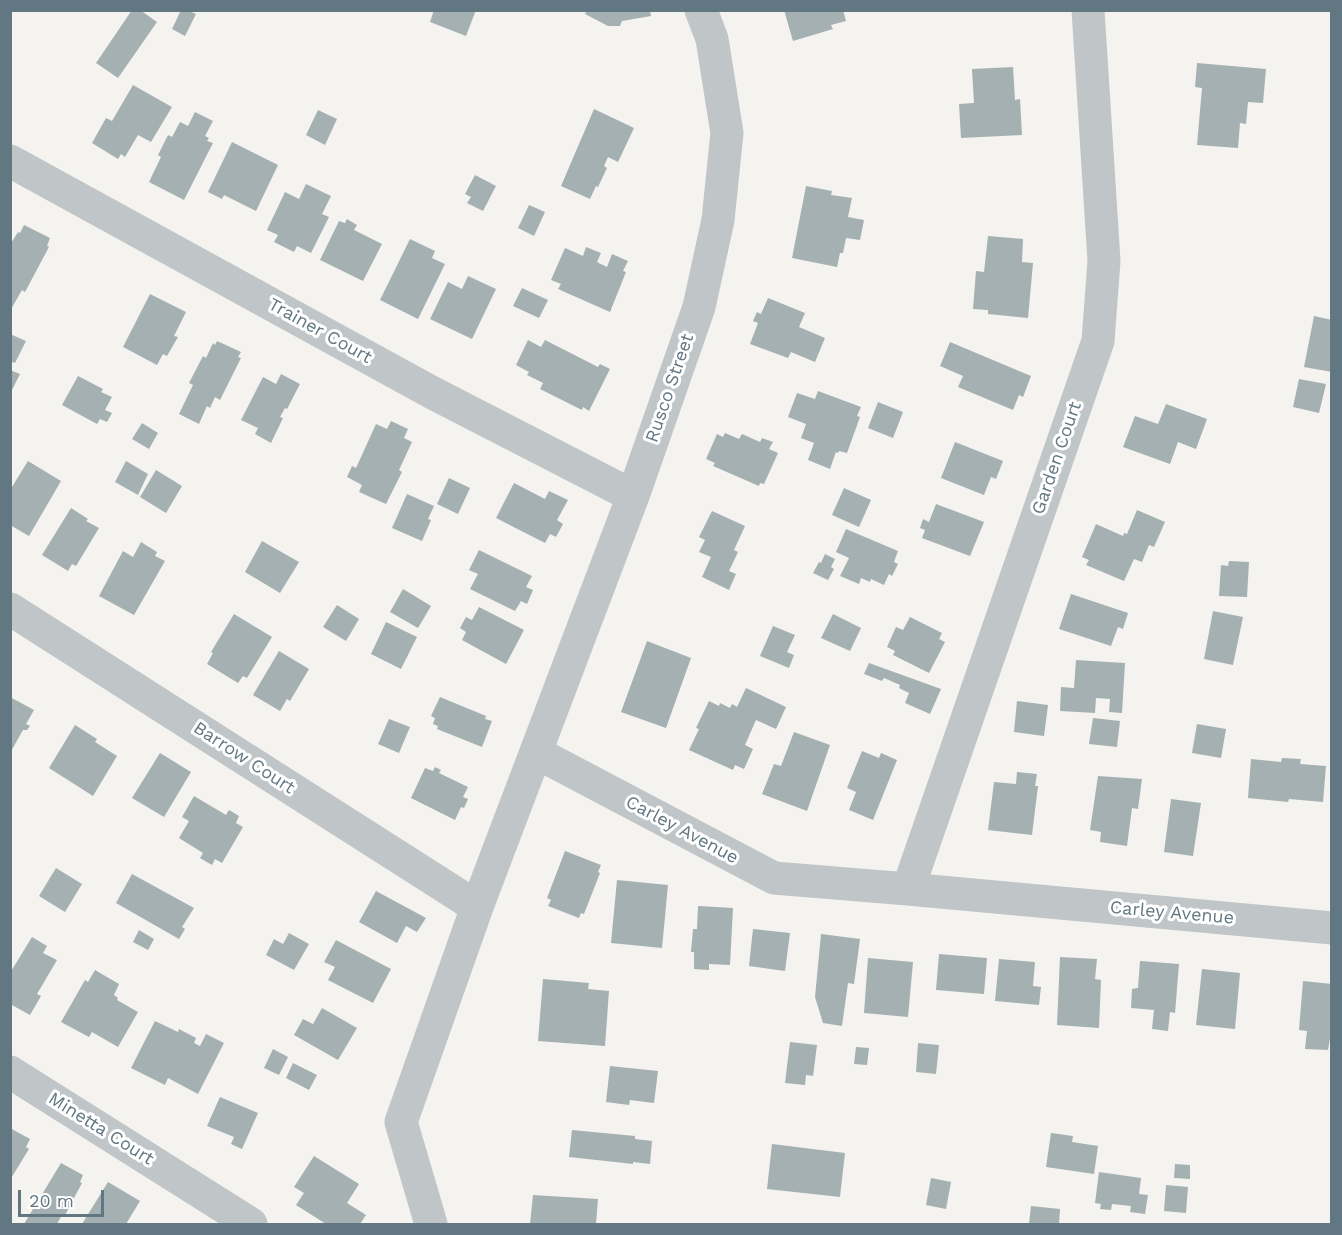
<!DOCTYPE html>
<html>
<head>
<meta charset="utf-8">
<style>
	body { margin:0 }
	#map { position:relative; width:1342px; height:1235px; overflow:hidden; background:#f4f3ef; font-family:"Work Sans",sans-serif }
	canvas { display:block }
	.frame { position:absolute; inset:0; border:12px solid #617782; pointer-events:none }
	.scale { position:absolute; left:18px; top:1190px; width:86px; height:27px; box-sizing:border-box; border:3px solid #617782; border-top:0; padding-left:8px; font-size:18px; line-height:21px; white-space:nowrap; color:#617782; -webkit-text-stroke:4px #fff; paint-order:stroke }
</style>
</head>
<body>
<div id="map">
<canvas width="1342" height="1235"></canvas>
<div class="frame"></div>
<div class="scale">20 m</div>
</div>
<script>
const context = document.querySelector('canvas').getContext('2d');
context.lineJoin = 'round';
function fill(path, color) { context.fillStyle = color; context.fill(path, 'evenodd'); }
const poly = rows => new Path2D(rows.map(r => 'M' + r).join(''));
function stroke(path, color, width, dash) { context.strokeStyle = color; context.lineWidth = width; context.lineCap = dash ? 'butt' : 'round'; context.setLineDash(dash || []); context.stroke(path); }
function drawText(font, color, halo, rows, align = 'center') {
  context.font = font + ' "Work Sans",sans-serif'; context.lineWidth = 6; context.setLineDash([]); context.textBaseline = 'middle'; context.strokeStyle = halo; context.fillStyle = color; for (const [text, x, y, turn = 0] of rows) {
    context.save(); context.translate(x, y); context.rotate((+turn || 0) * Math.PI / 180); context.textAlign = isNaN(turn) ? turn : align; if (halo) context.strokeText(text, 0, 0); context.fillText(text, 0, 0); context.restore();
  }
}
const building = poly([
	[132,10,140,10,157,22,118,78,96,63],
	[181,10,187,10,196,14,185,36,172,29],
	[434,10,476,10,466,36,430,22],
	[587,10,650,10,651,16,622,21,620,26,608,26,585,14],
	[784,10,843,10,846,21,831,25,833,29,793,41],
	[1197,63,1266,69,1263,103,1248,102,1246,124,1240,123,1238,148,1197,145,1202,88,1195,87],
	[1013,67,1015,100,1020,99,1022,135,961,138,959,104,974,103,972,69],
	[133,85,172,107,151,142,138,135,125,157,121,154,118,159,92,143,106,118,112,121],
	[594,109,634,128,618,162,608,157,604,166,607,168,598,187,596,186,590,199,561,186],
	[318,110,337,119,325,145,306,135],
	[195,112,213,121,205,136,209,138,207,141,213,143,184,200,149,182,161,157,158,155,168,135,172,137,180,122,188,126],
	[232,142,278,165,256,211,224,195,222,199,208,192],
	[475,175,496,186,483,211,467,203,471,197,465,194],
	[306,184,331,196,322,214,329,217,311,253,297,246,294,252,274,242,278,235,267,230,285,192,299,199],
	[806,186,832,191,831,195,852,198,848,217,864,220,860,240,846,238,843,253,840,253,837,267,792,258],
	[529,205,545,212,534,236,518,228],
	[347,219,357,225,354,230,382,244,363,281,320,260,339,221,345,223],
	[24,225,50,238,47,246,49,247,25,292,22,290,10,311,10,245,18,232,20,233],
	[988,236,1023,239,1022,262,1033,263,1028,318,988,314,988,310,973,309,976,271,984,272],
	[410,239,435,251,432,258,445,264,418,319,380,300],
	[586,247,601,253,597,262,607,267,612,254,628,261,623,271,626,272,610,312,558,289,561,284,551,280,565,248,583,256],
	[468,276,496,289,472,339,430,319,448,282,462,289],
	[522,288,548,300,539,318,513,306],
	[150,294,186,312,174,336,178,337,167,356,163,354,157,365,123,347],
	[768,298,805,313,799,327,825,338,815,362,791,352,788,358,750,344,758,323,753,321,757,312,761,314],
	[1314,316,1332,320,1332,372,1304,367],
	[10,334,26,341,15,363,10,361],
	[528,340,541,347,545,340,598,367,600,364,610,369,589,411,583,407,582,410,540,389,543,383,527,375,529,372,516,365],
	[217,341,241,352,238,357,241,358,220,400,215,397,210,408,207,406,199,424,179,414,193,385,189,383,203,356,206,358,213,343,215,345],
	[950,342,1031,376,1023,397,1019,395,1013,410,958,387,963,376,940,366],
	[10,370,20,374,10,394],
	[281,374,300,384,287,409,285,408,280,417,283,418,271,443,255,434,258,428,241,420,263,377,276,384],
	[78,376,103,389,101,392,112,397,105,410,112,413,107,422,100,419,97,424,62,405],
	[1299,379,1326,384,1319,413,1293,407],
	[818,391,861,407,857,416,860,417,847,453,839,451,838,453,836,452,830,469,808,460,814,443,801,438,806,424,788,417,797,393,815,399],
	[878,402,903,412,893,438,868,428],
	[1166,404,1207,419,1196,449,1178,442,1170,464,1123,447,1135,416,1158,424],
	[391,421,408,429,404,438,412,442,399,470,402,472,386,504,359,492,362,485,347,477,352,466,356,468,376,424,387,429],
	[142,423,158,433,149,449,132,439],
	[725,433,739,439,742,434,760,442,762,438,773,442,769,449,778,453,764,484,760,483,759,486,713,466,715,463,706,459,717,434,723,437],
	[955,442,1003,461,996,479,991,477,984,495,941,478],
	[28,461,61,481,29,536,10,525,10,490],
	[126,461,148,474,138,495,115,482],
	[156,470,182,486,166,513,140,497],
	[449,478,470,488,458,514,437,504],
	[514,483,545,499,549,491,568,500,557,520,563,524,556,537,550,534,545,543,496,518],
	[844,488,871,500,859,527,832,515],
	[407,494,434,506,428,519,431,520,422,541,392,528],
	[936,504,984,522,970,556,922,538,925,530,920,528,923,519,929,522],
	[71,508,88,519,86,521,99,528,76,566,72,564,68,571,42,555],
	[1137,510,1165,522,1154,547,1149,545,1142,562,1134,559,1124,581,1086,565,1089,560,1082,557,1096,524,1123,536,1124,533,1127,534],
	[712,511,745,526,734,550,738,552,729,571,736,574,729,590,702,577,711,557,699,552,705,540,699,537],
	[846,529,898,551,894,562,898,564,892,576,889,574,884,585,871,579,870,582,861,578,859,584,840,576,849,558,836,552],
	[262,541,299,562,280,593,245,572],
	[141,542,157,552,155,556,165,561,134,615,99,596,123,551,133,557],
	[479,550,532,576,526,587,533,590,527,604,521,601,515,611,470,589,478,574,469,570],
	[825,554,835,559,831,567,834,569,828,580,813,573,819,562,821,563],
	[1229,561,1249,562,1247,597,1219,596,1221,565,1228,566],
	[403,589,431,606,418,628,390,612],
	[1071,594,1128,613,1123,629,1118,627,1111,646,1059,629],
	[337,605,359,619,346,641,323,627],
	[479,607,524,630,506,664,462,640,466,632,460,628,466,617,472,620],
	[1213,611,1243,617,1233,665,1204,659],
	[234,614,272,637,247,678,243,676,238,683,207,664,213,653,211,652],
	[833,614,861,628,850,651,821,638],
	[910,617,942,633,939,639,945,642,929,673,893,655,895,651,887,647,896,627,903,630],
	[386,622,417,637,401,669,371,654],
	[773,626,795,635,787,652,794,655,789,668,760,656],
	[647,641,691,658,666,728,621,712],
	[279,651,309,669,290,701,287,699,280,711,253,695],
	[1076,660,1125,663,1122,713,1109,712,1110,699,1096,698,1095,713,1060,711,1061,687,1074,688],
	[869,663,941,689,930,714,905,703,909,693,899,688,900,685,884,678,882,681,864,674],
	[746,688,786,707,776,729,756,720,745,745,753,749,744,769,735,765,733,770,689,750,699,729,696,728,709,701,719,706,720,703,730,708,732,704,737,707],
	[10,697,34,710,26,724,30,726,27,730,23,730,10,753],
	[440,697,486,716,485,719,492,721,482,747,437,729,438,726,433,724,435,718,431,716],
	[1017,701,1048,705,1044,736,1014,732],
	[1093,718,1120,721,1117,747,1089,744],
	[389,719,410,727,399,753,378,744],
	[1197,724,1226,729,1221,758,1192,753],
	[75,725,97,739,95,742,117,756,93,796,49,768],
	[794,732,830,745,807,811,762,794,774,764,781,766],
	[862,751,879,758,881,753,897,760,873,820,849,810,856,792,847,788],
	[160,753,191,772,164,817,132,798],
	[1282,758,1301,759,1300,764,1326,766,1323,802,1289,799,1288,802,1248,798,1251,759,1281,762],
	[435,767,441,770,439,773,468,787,463,797,468,799,464,808,461,807,455,820,411,798,425,768,433,771],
	[1017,772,1037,774,1035,786,1038,786,1032,835,988,830,994,782,1016,784],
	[1098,776,1142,779,1138,809,1132,808,1127,846,1100,842,1101,832,1090,830],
	[194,796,226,815,229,810,239,816,236,823,243,827,222,863,215,859,212,865,200,858,203,853,179,838,189,821,182,817],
	[1171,799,1201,803,1193,856,1164,852],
	[565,851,601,865,598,872,600,873,584,914,581,913,579,918,548,906,551,900,547,898],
	[56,868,82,884,65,912,39,896],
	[132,874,194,908,182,927,185,929,179,939,116,903],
	[617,880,668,885,662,948,611,943],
	[376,891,426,918,417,932,406,926,397,943,359,922],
	[698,906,733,908,730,965,709,964,709,970,694,969,694,952,691,952,693,929,697,929],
	[753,929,790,933,785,971,749,966],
	[139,930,154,939,148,950,133,942],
	[289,933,309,944,294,970,266,955,274,939,283,944],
	[821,934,860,939,854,984,848,983,842,1026,823,1023,815,997],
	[32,937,47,946,43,953,57,960,37,994,41,996,30,1015,10,1004,10,973],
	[336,940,391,969,373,1003,328,980,335,967,324,962],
	[939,954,987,958,984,994,936,990],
	[1060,957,1097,959,1095,979,1101,980,1099,1028,1057,1025],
	[868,958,913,962,908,1017,864,1013],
	[999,959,1035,962,1033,986,1041,987,1039,1005,995,1001],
	[1140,961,1179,964,1175,1013,1170,1012,1168,1031,1152,1029,1154,1010,1131,1008,1132,989,1138,988],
	[1202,969,1240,973,1235,1029,1196,1025],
	[95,970,119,984,114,995,118,998,117,1000,138,1012,118,1047,92,1032,89,1037,61,1022,85,980,88,982],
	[543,979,589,983,588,989,609,991,605,1046,538,1041],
	[1303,981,1332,984,1332,1027,1328,1050,1305,1049,1307,1031,1299,1030],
	[322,1008,357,1028,338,1060,294,1035,303,1019,313,1024],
	[155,1021,178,1032,179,1029,196,1038,194,1043,200,1046,206,1034,224,1043,198,1094,168,1078,165,1085,131,1068],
	[790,1042,817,1045,813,1076,806,1075,805,1085,785,1083],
	[918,1043,939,1045,936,1074,916,1072],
	[856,1047,869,1048,867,1065,854,1064],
	[273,1049,288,1057,279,1075,264,1068],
	[293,1063,317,1075,309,1090,286,1078],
	[610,1066,658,1071,654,1103,630,1100,629,1105,606,1102],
	[220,1097,258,1113,242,1149,231,1144,234,1137,207,1126],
	[10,1128,30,1139,26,1147,29,1149,10,1180],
	[572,1130,635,1136,635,1139,652,1141,650,1164,633,1162,633,1164,569,1157],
	[1051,1133,1073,1136,1072,1142,1098,1146,1094,1174,1046,1167],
	[772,1144,845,1153,840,1197,767,1189],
	[314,1156,359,1184,347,1203,366,1215,360,1224,326,1224,296,1205,304,1193,294,1187],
	[61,1163,83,1175,80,1182,82,1183,64,1217,62,1215,57,1224,24,1224],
	[1175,1164,1190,1165,1190,1179,1174,1178],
	[1099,1172,1141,1178,1139,1194,1148,1195,1145,1214,1130,1212,1131,1206,1112,1204,1111,1210,1100,1209,1101,1204,1095,1203],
	[931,1178,951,1182,946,1209,926,1205],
	[108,1182,140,1201,126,1224,82,1224],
	[1166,1185,1188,1187,1186,1213,1164,1211],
	[533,1195,598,1199,596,1224,530,1224],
	[1031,1206,1060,1209,1059,1224,1029,1224]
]);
const street = poly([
	[10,161,431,392,633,496],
	[10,609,477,907],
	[537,753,774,878,908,889,1332,928],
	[908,889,1098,341,1104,261,1088,10],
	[10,1072,251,1224],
	[431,1224,401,1122,477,907,633,496,699,307,718,220,727,133,712,39,701,10]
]);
const streetNames = [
	["Trainer Court",320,331,29],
	["Rusco Street",670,388,-71],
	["Garden Court",1057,458,-71],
	["Barrow Court",244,758,33],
	["Carley Avenue",682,830,28],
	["Carley Avenue",1172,913,5],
	["Minetta Court",101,1129,32]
];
fill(building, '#a5b0b3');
stroke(street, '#c0c5c7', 33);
drawText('18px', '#617782', '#fff', streetNames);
</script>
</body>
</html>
